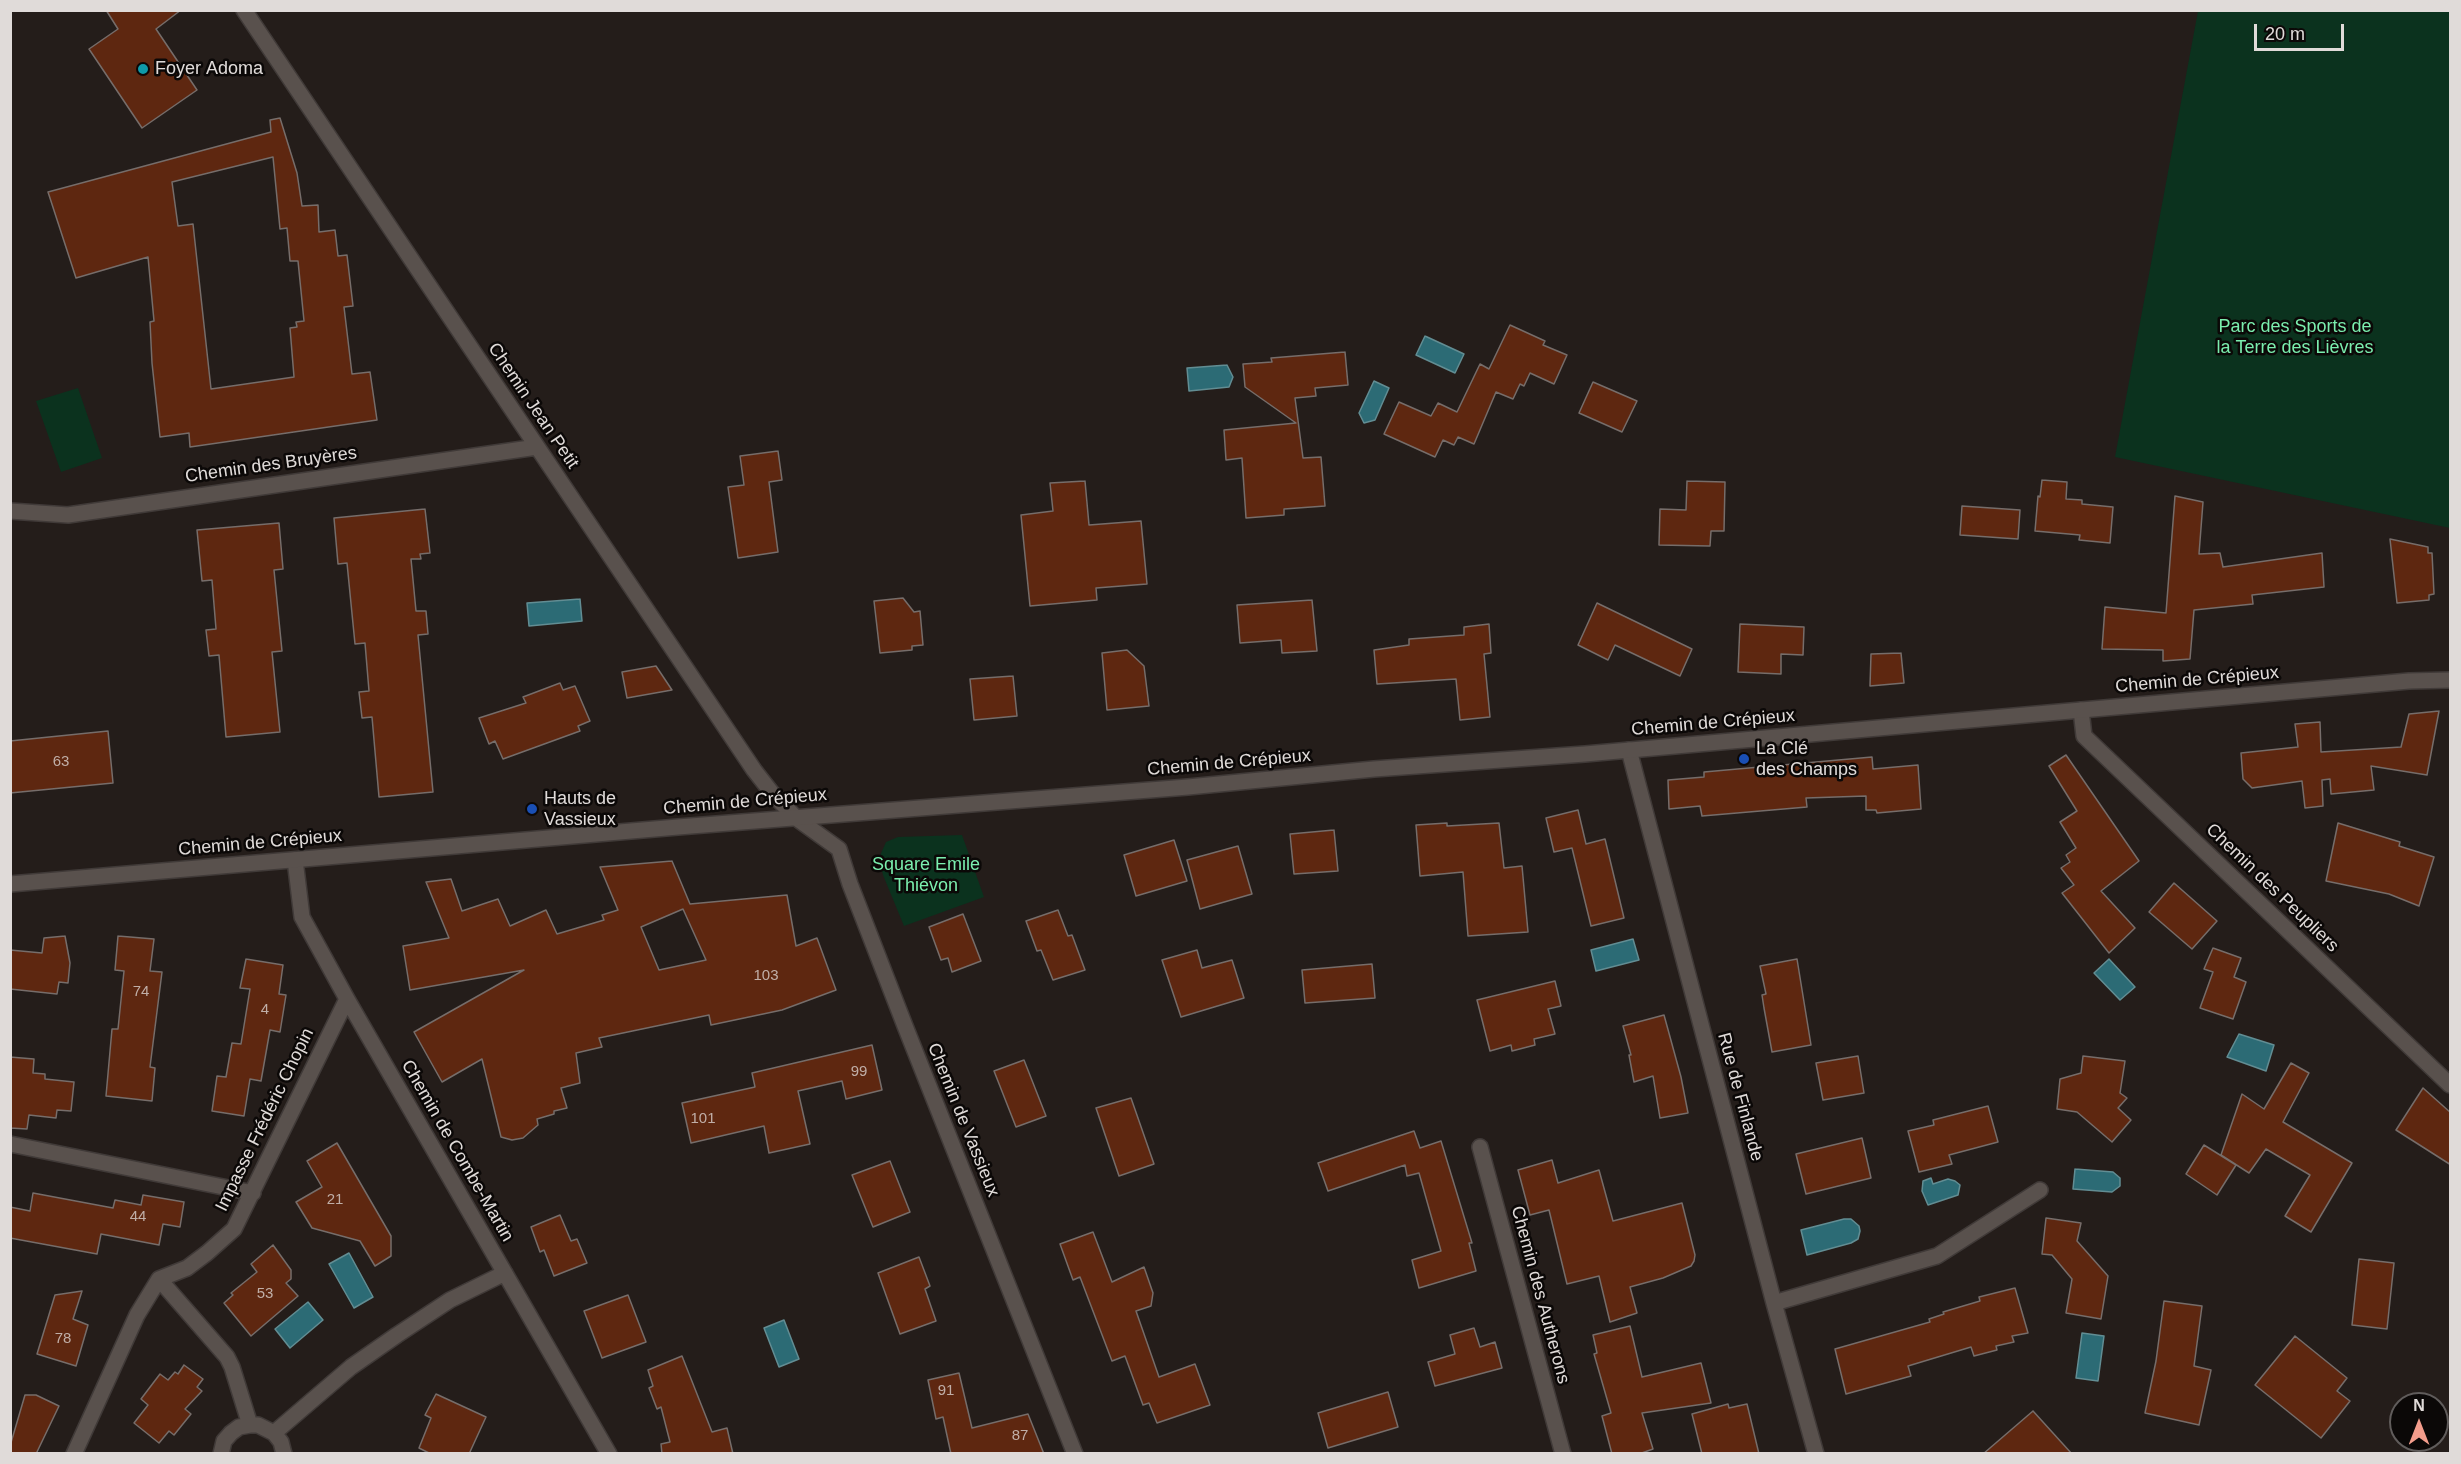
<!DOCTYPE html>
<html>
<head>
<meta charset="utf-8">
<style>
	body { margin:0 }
	#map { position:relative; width:2461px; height:1464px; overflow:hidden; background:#241d1a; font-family:Helvetica,sans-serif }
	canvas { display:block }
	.frame { position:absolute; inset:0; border:12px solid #e0dbd9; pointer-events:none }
	.north { position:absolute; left:2389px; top:1392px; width:60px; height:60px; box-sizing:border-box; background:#0b0807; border:2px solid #605c5b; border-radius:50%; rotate:0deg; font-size:16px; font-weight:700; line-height:24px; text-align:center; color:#e0dbd9 }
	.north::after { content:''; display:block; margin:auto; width:21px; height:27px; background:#f49d8c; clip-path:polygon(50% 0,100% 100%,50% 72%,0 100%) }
	.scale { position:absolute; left:2254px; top:24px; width:90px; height:27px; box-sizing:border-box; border:3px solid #e0dbd9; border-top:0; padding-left:8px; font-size:18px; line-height:21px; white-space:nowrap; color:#e0dbd9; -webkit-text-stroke:4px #0b0807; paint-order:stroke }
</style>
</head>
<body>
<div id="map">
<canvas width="2461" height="1464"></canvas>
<div class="frame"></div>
<div class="north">N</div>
<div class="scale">20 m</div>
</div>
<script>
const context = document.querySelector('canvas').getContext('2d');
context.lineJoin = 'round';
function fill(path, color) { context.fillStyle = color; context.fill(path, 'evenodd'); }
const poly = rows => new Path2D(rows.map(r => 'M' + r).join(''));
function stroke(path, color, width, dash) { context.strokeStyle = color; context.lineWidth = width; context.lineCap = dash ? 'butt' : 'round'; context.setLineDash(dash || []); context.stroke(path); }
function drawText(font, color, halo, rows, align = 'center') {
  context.font = font + ' Helvetica,sans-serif'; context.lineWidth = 5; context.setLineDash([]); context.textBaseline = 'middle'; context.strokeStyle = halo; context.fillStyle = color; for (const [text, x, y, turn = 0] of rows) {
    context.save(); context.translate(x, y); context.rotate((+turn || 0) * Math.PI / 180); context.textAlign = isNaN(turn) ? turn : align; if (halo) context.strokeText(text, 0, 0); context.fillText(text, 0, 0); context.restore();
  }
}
const green = poly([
	[2198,11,2450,11,2450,528,2115,457],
	[78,388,102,458,61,472,36,401],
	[962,835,984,897,904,926,883,875,879,858,886,842,898,837]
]);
const water = poly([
	[1425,336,1464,354,1455,373,1416,355,1425,336],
	[1227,365,1233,377,1229,387,1189,391,1187,368,1227,365],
	[1374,381,1389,388,1375,420,1364,423,1359,413,1374,381],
	[580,599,582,621,529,626,527,603,580,599],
	[1633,939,1639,960,1596,971,1591,950,1633,939],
	[2109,959,2135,987,2120,1000,2094,973,2109,959],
	[2239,1034,2274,1045,2266,1071,2227,1057,2239,1034],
	[2075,1169,2113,1172,2120,1178,2120,1186,2112,1192,2073,1189,2075,1169],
	[1931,1178,1933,1184,1948,1179,1955,1181,1960,1185,1958,1195,1928,1205,1922,1191,1923,1181,1931,1178],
	[1844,1219,1851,1219,1859,1226,1860,1231,1858,1239,1851,1243,1807,1255,1801,1230,1844,1219],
	[349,1253,373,1297,354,1308,329,1264,349,1253],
	[308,1302,323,1320,290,1348,275,1329,308,1302],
	[784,1320,799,1359,779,1367,764,1328,784,1320],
	[2082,1333,2104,1336,2098,1381,2076,1378,2082,1333]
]);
const building = poly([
	[106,10,181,10,156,29,197,90,142,128,89,49,118,29,106,10],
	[280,118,297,173,302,206,318,205,319,232,335,230,338,256,347,255,353,306,344,307,352,374,370,372,377,420,190,447,189,433,160,437,152,363,150,322,154,321,148,257,76,278,48,192,271,132,270,120,280,118],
	[273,157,280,229,287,228,290,261,298,261,304,321,296,322,297,327,290,328,294,377,211,389,193,224,178,226,172,182,273,157],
	[1510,325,1545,341,1543,345,1567,355,1554,384,1530,373,1524,386,1520,384,1513,399,1496,392,1474,444,1458,437,1454,445,1443,440,1435,457,1384,434,1399,402,1431,416,1438,403,1457,412,1480,364,1489,369,1510,325],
	[1345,352,1348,385,1315,388,1316,396,1295,398,1303,458,1321,457,1325,506,1284,509,1284,515,1246,518,1242,458,1226,460,1224,430,1296,423,1245,387,1243,364,1272,362,1271,358,1345,352],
	[1593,382,1637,401,1622,432,1579,413,1593,382],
	[778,451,782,480,769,482,778,552,738,558,728,487,744,485,740,456,778,451],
	[2042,480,2067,482,2066,499,2082,500,2082,504,2113,507,2110,543,2079,540,2080,535,2035,531,2038,496,2040,497,2042,480],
	[1085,481,1089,525,1141,521,1147,584,1096,588,1097,600,1030,606,1021,515,1053,511,1050,483,1085,481],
	[1687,481,1725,482,1724,531,1711,531,1710,546,1659,545,1660,509,1686,510,1687,481],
	[2175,496,2203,502,2199,554,2220,553,2223,567,2322,553,2324,587,2252,595,2253,604,2194,610,2190,659,2163,661,2163,650,2102,649,2105,607,2166,613,2175,496],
	[1962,506,2020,510,2018,539,1960,535,1962,506],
	[425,509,430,553,420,554,421,559,411,559,416,611,426,611,428,634,418,635,433,792,379,797,372,717,362,718,359,692,369,691,365,643,355,644,347,563,338,564,334,518,425,509],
	[279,523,283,569,274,570,282,651,272,652,280,732,226,737,219,655,209,656,206,630,216,629,212,580,202,581,197,530,279,523],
	[2390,539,2428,547,2428,553,2432,553,2434,594,2429,595,2429,600,2397,603,2390,539],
	[903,598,914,612,920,611,923,645,912,646,912,650,880,653,874,601,903,598],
	[1312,600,1317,651,1282,653,1281,640,1240,643,1237,605,1312,600],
	[1597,603,1692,649,1680,676,1615,645,1608,660,1578,645,1597,603],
	[1489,624,1491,653,1484,654,1490,717,1460,720,1456,679,1377,684,1374,650,1409,645,1409,639,1464,635,1464,627,1489,624],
	[1740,624,1804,627,1803,655,1781,654,1781,674,1738,672,1740,624],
	[1127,650,1144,666,1149,706,1107,710,1102,653,1127,650],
	[1901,653,1904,683,1870,686,1871,654,1901,653],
	[656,666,672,690,627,698,622,672,656,666],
	[1013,676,1017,716,974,720,970,679,1013,676],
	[560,683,563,690,575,686,590,721,578,726,580,731,503,759,495,741,489,744,479,718,526,703,523,697,560,683],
	[2439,711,2427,775,2371,766,2374,790,2331,794,2330,779,2322,780,2323,806,2305,808,2302,781,2252,788,2243,779,2241,753,2298,747,2295,724,2320,722,2321,752,2401,747,2409,714,2439,711],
	[108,731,113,783,10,793,10,741,108,731],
	[2066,755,2139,861,2101,891,2135,928,2109,953,2062,893,2074,885,2061,868,2070,862,2066,855,2076,848,2060,822,2077,811,2049,766,2066,755],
	[1872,757,1873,769,1918,765,1921,809,1877,813,1876,810,1866,810,1866,796,1806,798,1807,807,1702,816,1700,806,1669,809,1668,780,1704,777,1704,772,1872,757],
	[1578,810,1586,844,1605,839,1624,918,1591,926,1572,848,1554,852,1546,818,1578,810],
	[1447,823,1447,826,1499,823,1504,868,1522,866,1528,932,1468,936,1463,872,1420,876,1416,825,1447,823],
	[2338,823,2400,842,2399,846,2434,857,2419,906,2389,894,2326,881,2338,823],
	[1334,830,1338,871,1294,874,1290,834,1334,830],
	[1174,840,1187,881,1136,896,1124,855,1174,840],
	[1238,846,1252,894,1200,909,1187,860,1238,846],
	[672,861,690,904,787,895,796,946,817,938,836,990,782,1010,711,1025,709,1015,599,1038,602,1047,576,1053,580,1083,561,1088,567,1108,554,1111,554,1114,537,1119,538,1125,523,1138,512,1140,501,1137,482,1059,442,1082,414,1032,524,970,410,990,403,946,449,938,426,882,451,879,462,911,498,899,510,926,546,910,557,934,604,920,602,915,618,910,600,867,672,861],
	[683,909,706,960,659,970,641,927,683,909],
	[2174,883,2217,921,2192,949,2149,912,2174,883],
	[1058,910,1068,936,1072,935,1085,970,1053,980,1041,950,1037,951,1026,921,1058,910],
	[963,914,981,961,952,972,948,958,941,960,929,927,963,914],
	[65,936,70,963,68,983,59,982,57,994,10,989,10,950,42,953,44,938,65,936],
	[118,936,154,939,150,971,162,972,150,1067,155,1068,152,1101,106,1096,112,1029,118,1029,124,971,115,970,118,936],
	[2213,948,2241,958,2234,977,2246,982,2233,1019,2200,1008,2213,972,2204,969,2213,948],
	[1197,950,1202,968,1232,960,1244,998,1181,1017,1162,960,1197,950],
	[246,959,283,965,279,994,286,995,280,1032,270,1030,261,1081,250,1079,244,1116,212,1111,217,1076,226,1077,232,1043,241,1044,250,989,240,988,246,959],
	[1797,959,1811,1045,1772,1052,1764,1008,1762,995,1766,994,1760,966,1797,959],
	[1372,964,1375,998,1305,1003,1302,970,1372,964],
	[1555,981,1561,1006,1548,1009,1555,1034,1534,1039,1535,1045,1512,1051,1511,1045,1490,1051,1477,1000,1555,981],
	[1664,1015,1681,1077,1688,1113,1660,1118,1653,1076,1634,1082,1629,1055,1631,1055,1623,1026,1664,1015],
	[872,1045,882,1090,846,1099,842,1081,798,1091,810,1144,769,1153,764,1126,691,1143,682,1103,755,1087,752,1073,872,1045],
	[1858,1056,1864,1093,1823,1100,1816,1063,1858,1056],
	[2083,1056,2125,1061,2120,1093,2127,1098,2118,1108,2131,1120,2112,1142,2077,1112,2057,1109,2060,1079,2081,1073,2083,1056],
	[10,1057,34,1059,33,1073,45,1074,45,1079,74,1082,71,1111,57,1110,56,1118,29,1115,27,1129,10,1128,10,1057],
	[1024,1060,1046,1116,1016,1127,994,1071,1024,1060],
	[2291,1063,2309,1073,2283,1122,2352,1163,2311,1232,2285,1216,2310,1175,2266,1149,2249,1173,2221,1155,2242,1094,2264,1109,2291,1063],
	[2423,1088,2451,1113,2451,1165,2396,1130,2423,1088],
	[1131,1098,1154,1164,1119,1176,1096,1108,1131,1098],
	[1988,1106,1998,1142,1949,1155,1952,1164,1919,1172,1908,1131,1934,1125,1933,1120,1988,1106],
	[1414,1131,1420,1148,1441,1141,1472,1243,1469,1243,1476,1271,1419,1288,1412,1260,1441,1251,1419,1173,1407,1176,1405,1165,1328,1191,1318,1163,1414,1131],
	[1862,1138,1871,1178,1806,1194,1796,1154,1862,1138],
	[337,1143,391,1236,391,1256,375,1266,360,1241,312,1228,296,1202,322,1187,307,1161,337,1143],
	[2204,1145,2236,1165,2217,1195,2186,1174,2204,1145],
	[1552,1160,1558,1183,1599,1170,1613,1221,1682,1203,1695,1255,1694,1261,1691,1266,1663,1278,1630,1287,1637,1313,1610,1322,1599,1276,1567,1284,1549,1210,1530,1215,1518,1170,1552,1160],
	[890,1161,910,1212,873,1227,852,1175,890,1161],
	[33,1193,113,1208,115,1200,141,1205,143,1195,184,1202,180,1227,163,1224,159,1245,101,1234,97,1254,10,1238,10,1207,30,1211,33,1193],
	[560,1215,571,1241,577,1239,587,1263,554,1276,544,1250,540,1252,531,1227,560,1215],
	[2046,1218,2081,1223,2077,1241,2108,1276,2101,1319,2066,1313,2072,1279,2052,1255,2042,1254,2046,1218],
	[1093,1232,1112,1282,1144,1267,1153,1293,1151,1306,1136,1311,1159,1377,1195,1364,1210,1405,1157,1423,1149,1403,1143,1405,1125,1356,1112,1361,1080,1277,1073,1280,1060,1244,1093,1232],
	[273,1245,291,1270,291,1279,286,1283,298,1296,251,1336,224,1303,233,1295,231,1293,257,1272,251,1264,273,1245],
	[919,1257,930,1286,925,1289,936,1321,900,1334,878,1273,919,1257],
	[2359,1259,2394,1263,2387,1329,2352,1325,2359,1259],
	[2015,1288,2028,1333,2012,1336,2014,1342,1996,1346,1997,1350,1974,1356,1971,1347,1908,1366,1911,1376,1846,1394,1835,1349,1930,1322,1929,1319,1944,1314,1943,1312,1980,1301,1979,1297,2015,1288],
	[82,1291,73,1319,88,1325,76,1366,37,1354,55,1295,82,1291],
	[628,1295,646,1342,602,1358,584,1311,628,1295],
	[2164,1301,2202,1306,2194,1366,2211,1370,2199,1425,2145,1413,2156,1361,2164,1301],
	[1630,1326,1642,1377,1701,1363,1711,1403,1642,1413,1653,1449,1639,1454,1612,1454,1602,1416,1611,1413,1594,1354,1597,1353,1593,1335,1630,1326],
	[1474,1328,1480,1347,1495,1342,1502,1368,1435,1386,1428,1362,1455,1354,1450,1335,1474,1328],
	[2295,1336,2347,1378,2337,1391,2350,1401,2321,1438,2255,1385,2295,1336],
	[682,1356,712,1432,727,1428,733,1454,662,1454,661,1444,670,1442,661,1407,657,1409,649,1388,653,1386,648,1370,682,1356],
	[184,1365,203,1379,197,1387,202,1391,185,1409,191,1414,174,1435,169,1431,159,1443,134,1423,148,1405,141,1399,160,1374,168,1380,175,1372,178,1374,184,1365],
	[959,1373,972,1428,1028,1414,1044,1454,951,1454,943,1417,936,1419,928,1380,959,1373],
	[1388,1392,1398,1427,1328,1448,1318,1413,1388,1392],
	[436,1394,486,1417,469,1454,431,1454,419,1448,431,1418,425,1415,436,1394],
	[25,1395,36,1395,59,1406,36,1454,10,1454,10,1446,25,1395],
	[1728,1404,1729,1408,1747,1404,1759,1454,1702,1454,1692,1414,1728,1404],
	[2033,1411,2072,1454,1983,1454,2033,1411]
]);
const minor = poly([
	[244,10,754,770,772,793,796,818,839,849,850,884,905,1026,1075,1454],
	[10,511,68,515,537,447],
	[2081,710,2084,736,2450,1085],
	[1629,750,1774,1303,1816,1454],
	[295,860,302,917,347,999,609,1454],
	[10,1144,253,1193],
	[1480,1147,1563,1454],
	[159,1279,227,1357,232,1367,250,1425],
	[1774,1303,1937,1256,2040,1190],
	[274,1433,351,1367,397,1335,450,1300,505,1273],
	[74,1454,137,1315,159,1279,187,1268,207,1253,234,1229,347,999],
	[221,1454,224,1441,231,1433,239,1427,250,1425,258,1425,274,1433,281,1442,284,1454]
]);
const tertiary = poly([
	[10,884,678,827,1188,787,1374,769,1585,754,2409,681,2450,680]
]);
const markers = [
	[143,69,6,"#0f9aa8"],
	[1744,759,6,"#1a4fb4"],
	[532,809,6,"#1a4fb4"]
];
const numberNames = [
	["63",61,762],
	["103",766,976],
	["74",141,992],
	["4",265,1010],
	["99",859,1072],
	["101",703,1119],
	["21",335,1200],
	["44",138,1217],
	["53",265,1294],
	["78",63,1339],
	["91",946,1391],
	["87",1020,1436]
];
const poiNames = [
	["Foyer Adoma",155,69],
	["La Clé",1756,749],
	["des Champs",1756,770],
	["Hauts de",544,799],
	["Vassieux",544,820]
];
const parkNames = [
	["Parc des Sports de",2295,327],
	["la Terre des Lièvres",2295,348],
	["Square Emile",926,865],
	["Thiévon",926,886]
];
const streetNames = [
	["Chemin Jean Petit",533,406,56],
	["Chemin des Bruyères",271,465,-8],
	["Chemin de Crépieux",2197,680,-5],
	["Chemin de Crépieux",1713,723,-5],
	["Chemin de Crépieux",1229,763,-5],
	["Chemin de Crépieux",745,802,-5],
	["Chemin de Crépieux",260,843,-5],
	["Chemin des Peupliers",2272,888,44],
	["Rue de Finlande",1740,1097,75],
	["Impasse Frédéric Chopin",265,1120,-64],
	["Chemin de Vassieux",963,1120,68],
	["Chemin de Combe-Martin",457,1151,60],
	["Chemin des Autherons",1540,1295,75]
];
fill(green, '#0b321e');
fill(water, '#2c6b75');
stroke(water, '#628d93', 1.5);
fill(building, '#5e2710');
stroke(building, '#766d6a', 1.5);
stroke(minor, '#403a38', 18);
stroke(tertiary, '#403a38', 18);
stroke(minor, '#59514d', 15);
stroke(tertiary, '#59514d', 15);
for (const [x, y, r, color] of markers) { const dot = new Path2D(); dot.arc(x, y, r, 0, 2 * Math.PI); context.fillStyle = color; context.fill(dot); stroke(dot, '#0b0807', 2); }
drawText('15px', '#c0aea7', null, numberNames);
drawText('18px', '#e0dbd9', '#0b0807', poiNames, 'left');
drawText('18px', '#7beeae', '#0b0807', parkNames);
drawText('18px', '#e0dbd9', '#0b0807', streetNames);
</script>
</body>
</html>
